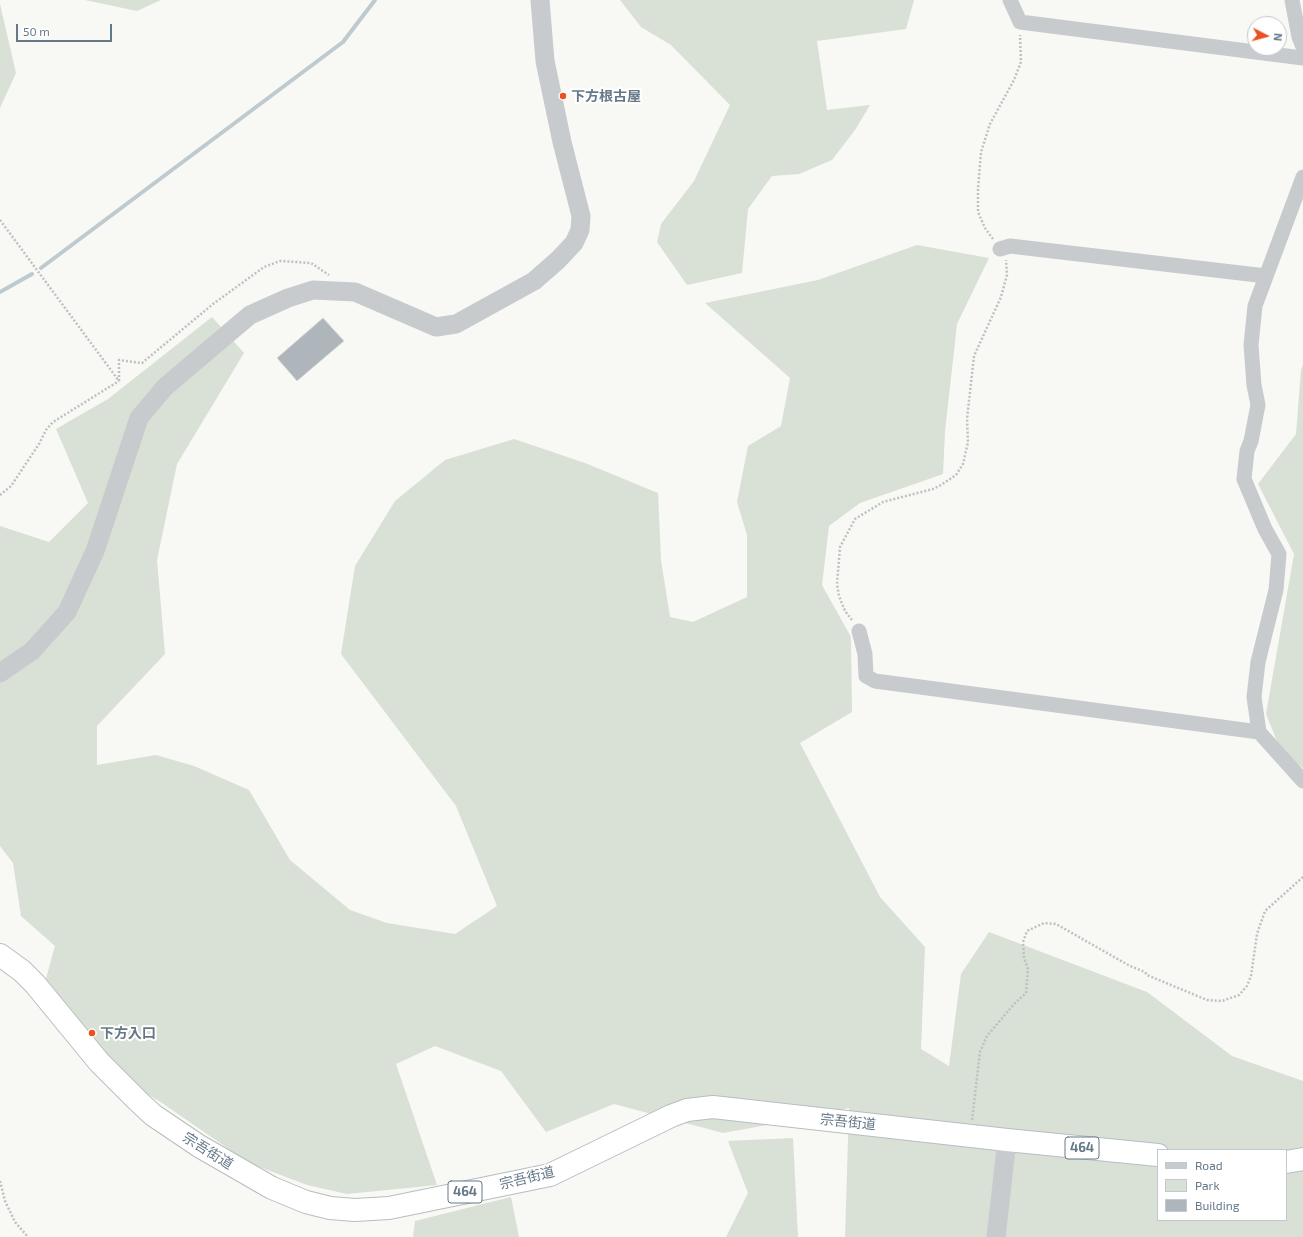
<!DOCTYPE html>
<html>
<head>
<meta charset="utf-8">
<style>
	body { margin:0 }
	#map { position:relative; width:1303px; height:1237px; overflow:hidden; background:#f8f8f5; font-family:"Exo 2",sans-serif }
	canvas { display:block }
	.legend { position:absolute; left:1157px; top:1149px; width:130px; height:72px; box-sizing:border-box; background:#fff; border:1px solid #c1c9cf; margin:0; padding:5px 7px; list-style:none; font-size:12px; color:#657887 }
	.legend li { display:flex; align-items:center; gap:8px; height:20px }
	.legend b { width:20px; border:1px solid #c1c9cf }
	.north { position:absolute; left:1247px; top:16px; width:40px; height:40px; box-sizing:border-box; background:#fff; border:1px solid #c1c9cf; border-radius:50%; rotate:96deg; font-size:11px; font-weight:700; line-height:16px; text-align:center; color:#657887 }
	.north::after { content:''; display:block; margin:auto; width:14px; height:18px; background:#ec5021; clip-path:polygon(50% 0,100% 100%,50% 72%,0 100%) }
	.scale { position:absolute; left:16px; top:24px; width:96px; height:18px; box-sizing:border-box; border:2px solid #657887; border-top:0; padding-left:5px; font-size:12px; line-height:14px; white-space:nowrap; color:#657887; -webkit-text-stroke:3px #fff; paint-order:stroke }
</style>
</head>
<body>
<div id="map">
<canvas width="1303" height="1237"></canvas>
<ul class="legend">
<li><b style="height:5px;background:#c7cbce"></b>Road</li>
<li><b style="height:11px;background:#d9e0d5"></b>Park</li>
<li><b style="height:11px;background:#aeb6bc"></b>Building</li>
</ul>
<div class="north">N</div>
<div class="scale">50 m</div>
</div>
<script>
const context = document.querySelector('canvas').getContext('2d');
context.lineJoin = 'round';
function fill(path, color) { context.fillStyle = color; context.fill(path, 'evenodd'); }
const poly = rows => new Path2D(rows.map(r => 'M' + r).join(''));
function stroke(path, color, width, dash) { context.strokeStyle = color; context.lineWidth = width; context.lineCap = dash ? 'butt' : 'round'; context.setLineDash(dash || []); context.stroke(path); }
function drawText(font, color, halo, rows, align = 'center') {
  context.font = font + ' "Exo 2","Noto Sans JP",sans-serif'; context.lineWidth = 4; context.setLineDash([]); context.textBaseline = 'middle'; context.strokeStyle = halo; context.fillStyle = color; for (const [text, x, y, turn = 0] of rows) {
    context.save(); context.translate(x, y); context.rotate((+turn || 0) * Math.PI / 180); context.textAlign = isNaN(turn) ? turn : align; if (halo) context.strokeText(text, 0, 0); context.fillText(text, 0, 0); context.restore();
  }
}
const green = poly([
	[85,0,161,0,137,11],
	[620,0,914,0,906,29,817,41,827,110,870,105,855,130,832,160,799,174,772,176,748,209,742,273,687,285,657,242,661,224,694,181,730,105,671,45,641,27],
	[0,4,16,73,0,108],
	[917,245,989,258,957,324,945,431,943,474,860,503,829,526,822,585,851,637,852,712,800,743,880,897,925,947,921,1049,949,1066,961,974,989,932,1147,992,1232,1056,1303,1081,1303,1237,845,1237,849,1108,806,1118,723,1133,614,1104,546,1132,501,1071,435,1046,396,1064,437,1185,347,1194,307,1185,249,1163,165,1105,134,1085,45,982,55,946,21,916,13,863,0,846,0,526,49,542,88,503,56,429,108,399,212,317,244,353,177,464,157,560,165,654,97,726,97,765,156,755,194,766,249,790,290,860,350,910,387,923,455,934,497,906,456,806,341,654,355,566,395,501,445,460,514,439,585,463,658,493,661,560,670,617,693,622,747,597,747,535,737,502,748,446,781,426,790,378,705,303,818,280],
	[1158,1150,1286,1150,1286,1220,1158,1220],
	[1303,365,1303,768,1282,754,1266,714,1294,554,1258,484,1296,434,1301,370],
	[793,1138,798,1237,726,1237,748,1193,728,1141],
	[511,1197,519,1237,413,1237,415,1221]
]);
const stream = poly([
	[41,268,343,42,375,0],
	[0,292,32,274]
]);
const building = poly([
	[323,318,344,341,297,381,277,358,323,318]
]);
const path = poly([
	[0,220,119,381],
	[993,239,985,228,978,212,978,189,981,152,990,124,1014,80,1021,62,1020,35],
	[119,381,119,360,142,363,213,304,264,267,280,261,311,263,329,275],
	[0,495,11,486,39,444,46,430,53,422,119,381],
	[852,620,845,611,839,596,837,584,840,547,855,519,883,502,933,489,941,485,956,475,963,464,968,442,967,419,974,356,1001,297,1007,275,1006,260],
	[972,1120,980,1052,987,1036,1014,1004,1026,993,1028,969,1024,958,1023,942,1027,931,1044,923,1056,924,1130,966,1145,972,1147,975,1207,1000,1222,1001,1239,995,1247,986,1251,976,1257,934,1265,911,1303,877],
	[0,1181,5,1201,15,1222,28,1237]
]);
const minor = poly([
	[1010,0,1020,22,1303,58],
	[1292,0,1299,37,1303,47],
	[1303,177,1255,306,1251,345,1254,385,1258,405,1251,441,1247,451,1244,479,1265,529,1279,554,1276,590,1258,662,1254,697,1259,732,1303,781],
	[1000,249,1010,246,1266,276],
	[859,631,865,654,866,676,875,681,1259,732]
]);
const tertiary = poly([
	[0,673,32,651,67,612,95,551,139,418,165,387,250,315,288,298,313,290,355,292,436,327,456,324,534,281,558,260,574,243,580,230,581,216,562,142,545,61,540,0],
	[996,1237,1007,1140]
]);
const trunk = poly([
	[0,955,22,971,35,984,99,1062,138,1101,153,1115,199,1146,272,1188,306,1202,330,1208,355,1210,389,1208,550,1175,671,1116,687,1110,713,1107,1007,1140,1158,1155],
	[1286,1162,1303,1159]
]);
const markers = [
	[563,96,4,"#ec5021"],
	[92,1033,4,"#ec5021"]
];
const shields = [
	[1082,1148,34],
	[465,1192,34]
];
const shieldNames = [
	["464",1082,1148],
	["464",465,1192]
];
const poiNames = [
	["下方根古屋",571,96],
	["下方入口",100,1033]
];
const streetNames = [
	["宗吾街道",848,1122,6],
	["宗吾街道",208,1151,32],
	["宗吾街道",527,1178,-14]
];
fill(green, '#d9e0d5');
stroke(stream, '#bfcace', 4);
fill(building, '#aeb6bc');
stroke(building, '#d9d9d7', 1);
stroke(trunk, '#b9bdc0', 24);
stroke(path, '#bec1c3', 2.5, [2, 2]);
stroke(minor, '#c7cbce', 15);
stroke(tertiary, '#c7cbce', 19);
stroke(trunk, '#fff', 22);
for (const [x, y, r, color] of markers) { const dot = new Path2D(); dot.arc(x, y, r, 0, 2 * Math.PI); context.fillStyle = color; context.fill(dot); stroke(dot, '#fff', 1.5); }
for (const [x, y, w] of shields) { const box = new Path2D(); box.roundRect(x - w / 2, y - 11, w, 22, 3); context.fillStyle = '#fff'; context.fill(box); stroke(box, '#657887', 1); }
drawText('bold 13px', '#657887', null, shieldNames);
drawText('bold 14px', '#657887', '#fff', poiNames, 'left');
drawText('14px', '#657887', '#fff', streetNames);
</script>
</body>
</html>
